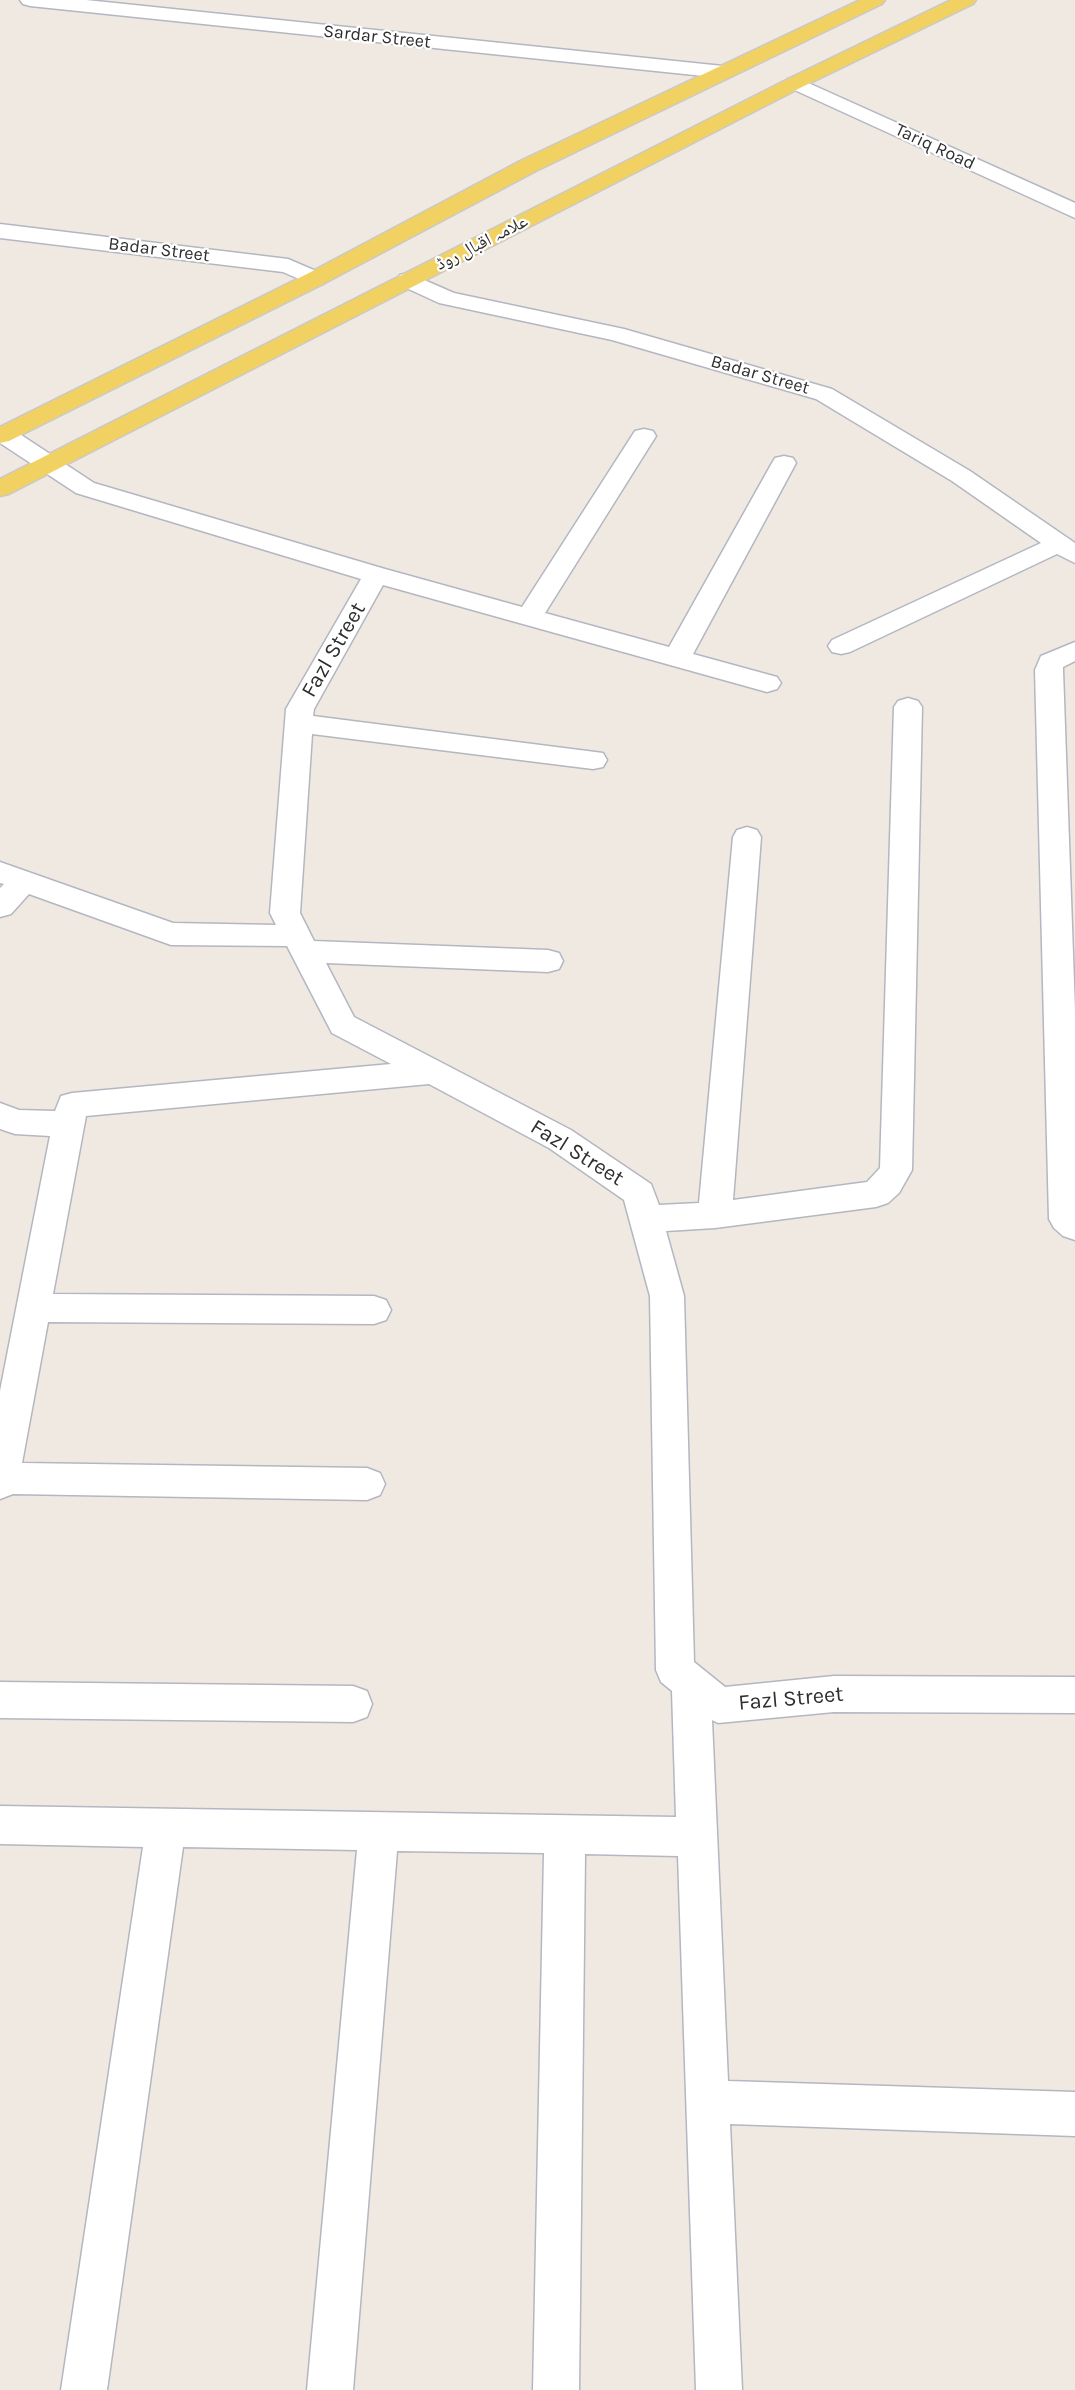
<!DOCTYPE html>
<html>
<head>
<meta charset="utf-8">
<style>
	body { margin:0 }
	canvas { display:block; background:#efe9e1 }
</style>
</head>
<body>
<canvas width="1075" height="2390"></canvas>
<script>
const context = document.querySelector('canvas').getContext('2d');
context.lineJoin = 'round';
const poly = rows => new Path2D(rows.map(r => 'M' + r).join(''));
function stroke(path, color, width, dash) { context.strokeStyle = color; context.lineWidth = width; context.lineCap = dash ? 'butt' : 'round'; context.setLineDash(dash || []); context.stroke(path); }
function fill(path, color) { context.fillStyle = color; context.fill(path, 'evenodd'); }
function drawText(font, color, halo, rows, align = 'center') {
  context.font = font + ' Karla,"Noto Naskh Arabic",sans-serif'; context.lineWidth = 4.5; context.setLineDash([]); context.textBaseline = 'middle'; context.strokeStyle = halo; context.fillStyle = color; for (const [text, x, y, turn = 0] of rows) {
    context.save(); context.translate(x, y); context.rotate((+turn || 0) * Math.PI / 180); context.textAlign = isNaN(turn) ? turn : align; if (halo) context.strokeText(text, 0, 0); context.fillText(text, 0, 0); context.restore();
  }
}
const minor = poly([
	[20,0,86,0,723,66,730,68,733,72,730,76,723,78,30,6,23,4,20,0],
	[795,77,1075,203,1075,218,788,87,785,83,788,79,795,77],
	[0,224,288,259,323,274,326,279,323,284,315,286,283,272,0,238,0,224],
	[408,273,454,293,624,329,832,389,970,471,1075,543,1075,563,1057,554,850,652,841,654,832,652,828,646,832,640,1041,543,952,481,816,399,612,340,439,303,400,285,397,280,400,275,408,273],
	[0,427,12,429,94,483,385,569,522,607,635,431,644,429,653,431,656,436,545,613,669,647,772,463,775,458,784,456,793,458,796,463,693,654,777,677,781,683,777,689,767,692,383,585,314,709,313,716,603,753,607,760,603,767,593,769,312,734,300,913,314,941,548,950,559,953,563,961,559,969,548,972,326,963,354,1017,571,1130,651,1184,659,1205,699,1203,733,837,737,830,747,827,757,830,761,837,733,1200,867,1182,880,1168,894,707,898,701,908,698,918,701,922,707,912,1170,899,1193,888,1203,876,1207,715,1228,666,1231,684,1296,694,1662,725,1687,834,1676,1075,1677,1075,1713,834,1712,718,1723,712,1720,728,2081,1075,2092,1075,2136,730,2124,742,2390,696,2390,678,1856,585,1854,579,2390,533,2390,544,1853,397,1851,353,2390,307,2390,357,1850,183,1847,107,2390,61,2390,143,1847,0,1844,0,1806,676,1817,672,1691,661,1682,656,1670,650,1296,624,1200,549,1148,429,1084,86,1116,53,1294,374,1296,386,1300,391,1310,386,1320,374,1324,48,1322,22,1463,367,1468,380,1473,385,1484,380,1495,367,1500,13,1494,0,1499,0,1391,50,1136,15,1134,0,1129,0,1103,19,1110,55,1111,61,1096,72,1093,391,1064,332,1033,287,946,171,945,29,894,11,914,0,917,0,888,4,884,0,883,0,862,173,923,276,925,270,913,286,709,361,579,76,493,0,443,0,427],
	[1075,642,1075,661,1063,667,1063,670,1075,1011,1075,1240,1063,1236,1054,1228,1049,1219,1035,670,1041,656,1075,642],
	[0,1682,353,1686,367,1691,372,1704,367,1717,353,1722,0,1718,0,1682]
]);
const major = poly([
	[860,0,885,0,882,4,536,171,323,284,9,441,0,443,0,427,307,274,520,161,860,0],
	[951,0,976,0,973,4,802,87,9,494,0,496,0,479,788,79,951,0]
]);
const farStreetnames = [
	["Sardar Street",377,37,6],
	["Tariq Road",935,147,25],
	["علامہ اقبال روڈ",482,243,-27],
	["Badar Street",159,250,7],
	["Badar Street",760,375,16]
];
const streetNames = [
	["Fazl Street",334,650,-60],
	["Fazl Street",577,1153,32],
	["Fazl Street",791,1699,-5]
];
stroke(minor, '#b4b7c1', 3);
stroke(major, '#c9c9c9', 3);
fill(minor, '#fff');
fill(major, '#f2d163');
drawText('18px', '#2e2e2e', '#fff', farStreetnames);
drawText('22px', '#2e2e2e', '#fff', streetNames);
</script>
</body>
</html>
